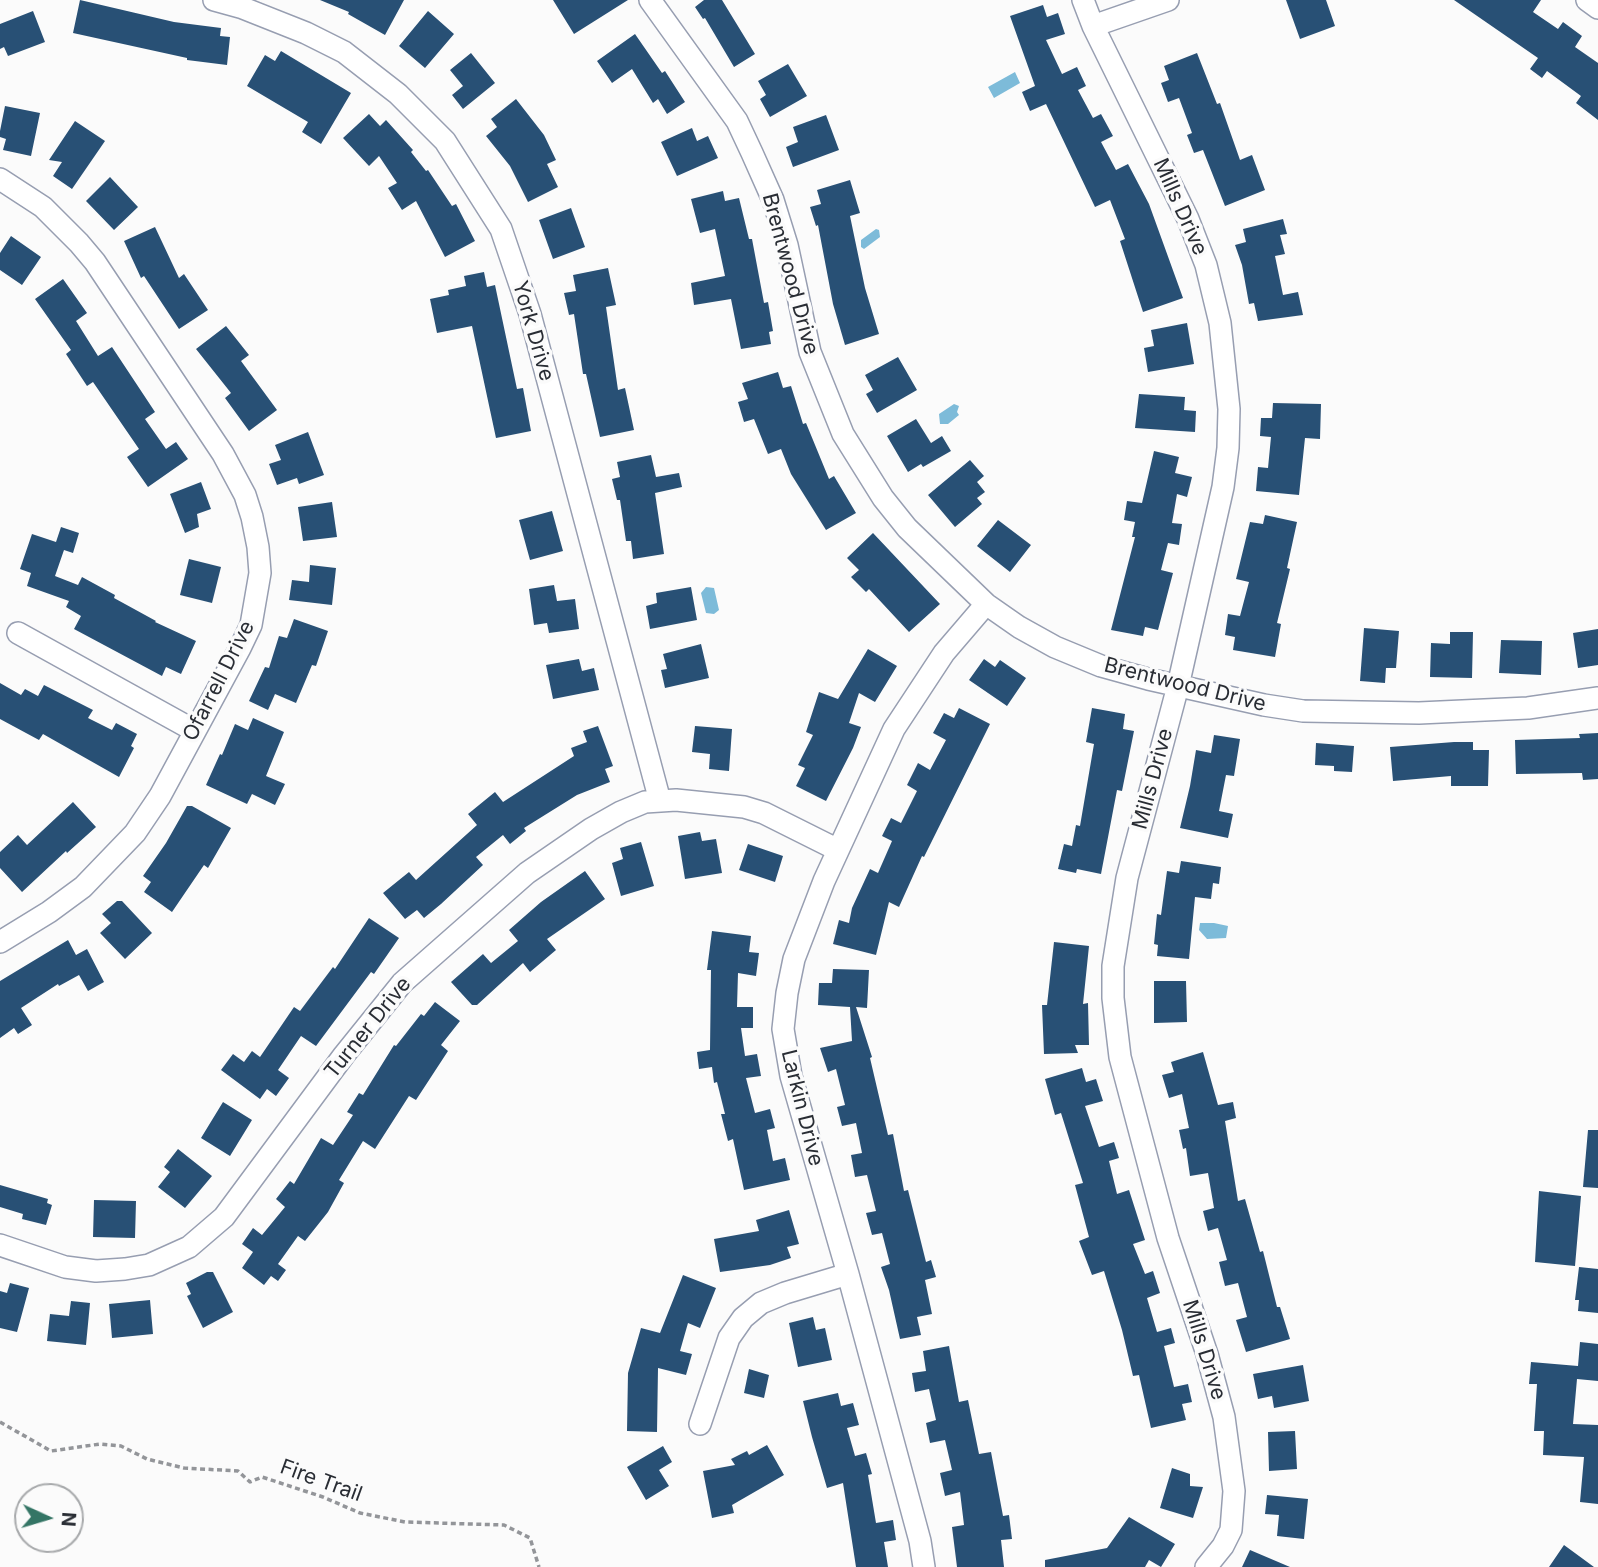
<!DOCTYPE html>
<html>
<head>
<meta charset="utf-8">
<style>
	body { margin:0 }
	#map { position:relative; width:1598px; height:1567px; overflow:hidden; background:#fbfbfb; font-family:Inter,sans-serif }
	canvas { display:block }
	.north { position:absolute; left:14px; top:1483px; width:70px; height:70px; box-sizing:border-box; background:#fbfbfb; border:2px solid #a7a9ab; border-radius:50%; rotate:94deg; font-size:19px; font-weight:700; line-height:28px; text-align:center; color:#292d34 }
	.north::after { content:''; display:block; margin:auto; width:24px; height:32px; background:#347565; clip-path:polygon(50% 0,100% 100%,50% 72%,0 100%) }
</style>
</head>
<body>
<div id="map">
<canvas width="1598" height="1567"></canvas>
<div class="north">N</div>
</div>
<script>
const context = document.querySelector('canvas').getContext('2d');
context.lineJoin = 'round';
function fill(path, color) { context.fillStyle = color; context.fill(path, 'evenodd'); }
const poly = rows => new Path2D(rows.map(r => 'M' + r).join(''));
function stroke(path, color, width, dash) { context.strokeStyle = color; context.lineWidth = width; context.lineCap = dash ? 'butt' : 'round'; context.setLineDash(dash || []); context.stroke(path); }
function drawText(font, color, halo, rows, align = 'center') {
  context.font = font + ' Inter,sans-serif'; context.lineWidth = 7; context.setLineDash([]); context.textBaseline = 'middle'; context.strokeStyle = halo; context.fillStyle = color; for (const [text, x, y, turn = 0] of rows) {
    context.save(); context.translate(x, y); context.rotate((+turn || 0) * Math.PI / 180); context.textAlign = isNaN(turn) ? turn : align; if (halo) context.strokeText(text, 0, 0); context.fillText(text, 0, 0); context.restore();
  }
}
const water = poly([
	[1015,72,1020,83,994,98,988,87],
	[876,229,879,230,880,237,864,249,861,247,861,240],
	[954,404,959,406,957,412,959,415,948,424,940,424,939,414],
	[706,587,714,588,719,610,714,614,706,613,701,593],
	[1200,923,1214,923,1228,926,1226,938,1207,939,1199,930]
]);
const building = poly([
	[80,0,174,22,221,28,220,36,230,37,227,65,187,60,187,58,73,33],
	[320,0,404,0,385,35,348,14,349,12],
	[553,0,628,0,574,34],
	[704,0,722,0,755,54,734,67,705,18,703,19,695,7],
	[1286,0,1326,0,1335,26,1300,39],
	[1454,0,1541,0,1533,12,1558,29,1563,22,1582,36,1575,47,1598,63,1598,120,1576,103,1581,96,1547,71,1542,78,1530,69,1538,58],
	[1043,5,1047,17,1058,13,1065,34,1046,40,1062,74,1077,67,1086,86,1078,90,1093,118,1101,114,1113,136,1101,142,1116,170,1128,164,1149,204,1183,298,1143,312,1120,241,1125,239,1110,200,1095,207,1046,104,1030,111,1022,92,1035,86,1010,16],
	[33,11,45,42,8,56,4,47,0,49,0,24],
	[428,11,454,34,425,68,399,46],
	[635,34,662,73,665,71,685,102,667,114,658,99,653,103,632,69,612,83,597,61],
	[281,51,351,93,321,144,302,132,308,122,247,86,265,55,275,61],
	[471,53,495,83,463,109,452,95,463,86,450,70],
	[1197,53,1217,104,1220,103,1240,160,1252,155,1265,190,1225,206,1203,150,1194,153,1187,135,1192,133,1179,98,1168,102,1161,83,1169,80,1164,66],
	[788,64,807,96,770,117,760,99,766,95,758,81],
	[516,99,544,135,556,160,547,164,558,187,528,202,510,166,486,136,497,127,491,119],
	[5,106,40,113,31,156,3,150,6,139,0,137,0,131],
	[369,114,380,126,386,120,413,150,411,152,426,171,428,170,452,206,456,204,475,241,445,257,416,201,402,210,388,188,397,183,379,156,369,166,343,138],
	[826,115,839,150,793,167,786,147,798,142,793,127],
	[75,121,105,141,72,189,53,176,62,162,49,160],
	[692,128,697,141,708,136,718,158,677,176,661,142],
	[110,177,138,207,114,230,86,201],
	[850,180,860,213,850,216,865,288,879,334,845,345,833,304,818,225,816,226,810,207,821,204,817,190],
	[723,191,725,201,739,198,749,239,752,239,764,303,768,302,773,331,769,332,771,344,741,349,731,299,694,305,691,283,725,276,715,229,700,233,691,199],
	[571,208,585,247,553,259,539,220],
	[1283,219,1287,234,1280,235,1285,254,1275,256,1283,295,1298,292,1303,315,1258,321,1254,303,1249,304,1242,265,1235,245,1246,242,1243,229],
	[155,227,179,278,184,274,208,310,179,329,144,276,141,278,124,241],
	[11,236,41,257,22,285,0,270,0,253],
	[608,268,616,305,606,307,618,390,625,388,634,430,600,437,586,374,583,374,574,314,569,315,564,293,576,291,573,275],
	[484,272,487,287,495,285,517,389,523,388,531,431,496,438,472,326,437,333,430,299,449,295,448,290,466,286,464,276],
	[63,279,87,313,76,321,98,356,112,347,155,412,145,419,166,449,176,442,188,459,148,487,127,457,139,449,93,382,87,386,66,354,71,350,35,299],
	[1187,323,1194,364,1148,372,1144,348,1154,346,1151,330],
	[226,326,249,355,241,361,277,410,249,431,225,398,231,393,196,349],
	[898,357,917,390,877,413,866,394,873,390,865,375],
	[778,372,783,388,791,386,803,424,806,423,829,479,834,476,856,513,826,530,791,474,781,449,768,454,754,419,744,422,738,402,748,399,742,383],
	[1139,394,1185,397,1184,410,1196,411,1195,432,1135,428],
	[1273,403,1321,404,1320,439,1305,438,1299,495,1256,491,1258,467,1268,468,1271,437,1260,436,1261,418,1272,418],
	[916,419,931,443,942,436,951,451,923,467,921,464,908,472,887,436],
	[308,432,324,475,299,484,297,478,277,485,269,464,281,460,275,445],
	[1154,451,1179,457,1175,473,1192,477,1187,497,1177,494,1172,523,1182,524,1179,545,1168,543,1161,570,1173,573,1158,630,1145,627,1143,636,1111,630,1135,537,1132,537,1135,522,1124,520,1127,501,1142,503],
	[651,455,656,477,679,473,682,487,655,493,664,554,633,559,631,541,626,541,620,500,617,500,612,479,620,477,617,462],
	[970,460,984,476,977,482,985,492,977,498,982,504,955,527,928,495],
	[201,482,211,509,197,514,199,527,185,533,170,494],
	[332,502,337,537,303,541,298,507],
	[552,511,563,551,530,560,519,520],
	[1265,515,1297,522,1287,568,1290,569,1277,623,1281,624,1275,657,1233,650,1235,637,1225,635,1228,614,1240,616,1249,582,1236,579,1250,522,1263,524],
	[998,520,1031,545,1010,572,977,546],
	[61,527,79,533,73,553,64,550,55,576,78,585,82,577,115,595,114,598,156,621,155,622,196,641,181,674,166,667,162,676,74,629,81,616,66,607,69,601,27,586,31,573,20,569,32,534,56,542],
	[873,533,940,604,909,632,869,589,866,592,851,577,859,570,847,558],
	[189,559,221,567,212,603,180,595],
	[310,565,336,568,332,605,289,600,292,580,309,582],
	[554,585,557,601,575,599,579,629,549,633,547,623,534,625,529,589],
	[691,587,697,620,650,629,646,606,657,603,656,593],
	[294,619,328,631,316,666,312,665,296,703,275,694,268,710,249,701,265,667,269,668,279,636,287,638],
	[1364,628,1399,631,1396,668,1386,668,1385,683,1360,681],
	[1598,629,1598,665,1578,668,1573,633],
	[1450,632,1473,632,1472,678,1430,677,1431,643,1450,644],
	[1501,640,1542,641,1541,675,1499,673],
	[701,644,709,678,665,688,661,670,667,669,663,654],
	[868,649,897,666,875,702,859,693,849,723,861,727,853,748,826,801,796,786,805,768,798,765,813,735,806,732,819,692,838,699],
	[579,659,582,671,594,668,599,690,553,699,546,665],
	[984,659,995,667,1000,660,1026,678,1007,706,969,680],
	[0,683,21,695,25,689,38,696,44,685,93,710,88,718,112,730,116,723,137,734,131,746,134,748,119,777,43,734,39,740,0,719],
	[959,708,990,724,924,857,922,856,899,907,889,902,876,955,833,944,839,920,849,923,852,908,870,869,878,873,892,841,882,836,891,818,901,823,917,791,907,785,918,763,930,770,946,740,933,733,944,713,954,718],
	[1092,708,1125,714,1123,729,1134,731,1122,791,1117,790,1101,874,1077,869,1076,873,1058,869,1064,844,1072,846,1076,825,1080,826,1094,744,1086,742],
	[253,718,284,732,266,776,285,784,275,805,252,794,247,804,206,785,220,754,222,755,235,724,248,730],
	[598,726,613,766,605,769,610,782,577,795,524,828,526,831,510,844,503,835,476,857,483,865,441,904,424,918,417,910,405,919,383,893,409,872,416,880,477,825,468,814,495,792,503,802,574,756,571,748,587,742,583,731],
	[695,726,732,729,729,771,709,769,710,754,692,752],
	[1598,733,1598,779,1583,780,1582,773,1516,774,1515,740,1580,738,1579,734],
	[1214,735,1240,739,1234,776,1226,775,1219,811,1233,814,1228,838,1180,828,1190,786,1196,750,1211,753],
	[1454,742,1473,742,1473,750,1489,750,1488,786,1451,786,1451,776,1393,781,1390,747],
	[1316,743,1354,746,1352,772,1334,771,1334,766,1315,765],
	[73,802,96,827,67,853,66,851,22,892,0,868,0,852,18,835,27,845],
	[187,806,192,806,231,828,208,868,204,865,172,912,144,892,151,882,143,876,166,843],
	[700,832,702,841,716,839,722,873,685,879,678,836],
	[641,842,654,886,621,896,612,863,623,859,620,848],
	[748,844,783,856,775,882,739,870],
	[1181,861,1221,867,1219,884,1213,883,1211,899,1195,897,1189,959,1157,956,1158,945,1154,944,1157,914,1161,915,1167,871,1179,873],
	[585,871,605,899,547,939,556,950,530,972,523,963,477,1005,472,1005,451,982,483,954,491,963,518,941,509,930,541,902],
	[117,901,122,901,152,933,125,959,100,933,111,923,102,914],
	[369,918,399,938,374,974,371,972,316,1046,301,1036,278,1070,289,1078,276,1096,267,1089,260,1099,221,1070,233,1054,244,1062,252,1051,260,1057,294,1007,300,1011,333,967,335,969],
	[712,931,751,936,749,952,759,953,756,976,738,973,737,1007,753,1007,753,1028,741,1028,745,1056,757,1054,761,1076,746,1078,755,1113,770,1109,775,1128,767,1130,773,1161,785,1158,790,1180,744,1190,733,1139,728,1141,721,1114,725,1114,717,1082,714,1083,712,1067,699,1069,697,1052,710,1050,711,970,707,970],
	[68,940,76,955,87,949,104,982,88,991,79,975,59,986,58,984,21,1008,32,1025,18,1034,14,1028,0,1038,0,981],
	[1054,942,1089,946,1083,1004,1088,1003,1089,1045,1075,1045,1078,1053,1044,1054,1042,1005,1047,1005],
	[833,969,869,970,867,1008,856,1007,872,1057,870,1058,888,1135,893,1134,904,1191,908,1190,926,1262,931,1260,936,1277,925,1280,932,1314,917,1317,921,1335,900,1339,889,1290,881,1267,890,1264,882,1233,872,1235,866,1213,876,1211,867,1175,855,1177,851,1155,862,1153,856,1123,842,1126,837,1107,845,1105,836,1069,828,1072,820,1048,852,1041,850,1007,818,1005,819,983,832,983],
	[1154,981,1186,981,1187,1022,1154,1023],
	[435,1002,460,1021,441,1045,448,1051,416,1100,409,1096,375,1149,363,1141,339,1180,344,1183,328,1212,305,1241,298,1236,278,1264,286,1270,278,1281,271,1276,264,1285,242,1268,253,1252,242,1244,253,1228,262,1235,285,1207,276,1199,290,1181,294,1184,321,1138,333,1145,353,1115,347,1112,359,1093,363,1095,394,1045,396,1046,421,1014,424,1016],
	[1203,1052,1218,1105,1233,1102,1236,1118,1225,1121,1238,1201,1245,1199,1260,1252,1263,1251,1277,1307,1280,1307,1290,1339,1246,1352,1236,1320,1247,1317,1238,1283,1225,1286,1219,1262,1227,1260,1218,1228,1208,1231,1203,1211,1214,1208,1208,1173,1190,1176,1186,1148,1183,1149,1179,1130,1189,1128,1182,1094,1169,1098,1162,1075,1174,1072,1171,1062],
	[1082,1068,1086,1082,1096,1079,1103,1101,1085,1106,1099,1147,1114,1142,1119,1158,1109,1161,1117,1194,1129,1190,1145,1240,1133,1244,1145,1274,1153,1271,1160,1293,1147,1298,1157,1332,1171,1328,1175,1343,1164,1346,1174,1387,1188,1384,1192,1402,1182,1404,1186,1420,1151,1428,1139,1375,1133,1376,1122,1330,1104,1271,1092,1275,1079,1241,1089,1237,1075,1185,1083,1183,1061,1113,1055,1115,1045,1079],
	[223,1102,252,1120,230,1156,201,1138],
	[1588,1130,1598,1130,1598,1188,1583,1187],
	[178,1149,212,1176,185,1208,158,1187,170,1172,164,1167],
	[0,1185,48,1199,47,1203,52,1205,46,1225,22,1219,23,1214,0,1207],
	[1539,1191,1581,1196,1575,1266,1535,1262],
	[94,1200,136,1201,135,1238,93,1237],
	[789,1210,799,1244,787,1247,791,1258,770,1265,720,1272,714,1239,759,1231,756,1220],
	[1579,1267,1598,1269,1598,1313,1578,1311,1579,1300,1575,1300],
	[207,1272,213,1272,233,1312,203,1328,187,1296,191,1294,186,1283],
	[683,1275,716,1288,700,1328,688,1323,680,1351,692,1354,686,1375,658,1368,657,1432,627,1431,628,1373,641,1328,660,1333],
	[10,1283,29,1288,17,1332,0,1328,0,1291,7,1293],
	[150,1300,153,1334,112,1338,109,1304],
	[71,1301,90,1303,86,1345,47,1341,50,1314,69,1316],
	[813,1317,816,1330,825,1328,832,1360,798,1367,789,1323],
	[1580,1342,1598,1344,1598,1381,1577,1379,1573,1424,1598,1425,1598,1504,1580,1502,1584,1457,1543,1455,1544,1431,1534,1431,1537,1384,1529,1384,1531,1362,1578,1366],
	[949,1346,959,1402,968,1400,979,1454,991,1452,1003,1516,1009,1515,1012,1539,1001,1540,1004,1567,957,1567,952,1527,964,1525,960,1492,945,1496,940,1473,952,1470,945,1440,930,1443,926,1423,936,1420,929,1389,915,1392,912,1373,926,1371,923,1351],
	[1303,1365,1309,1401,1274,1408,1272,1396,1258,1399,1253,1374],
	[749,1369,769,1375,764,1398,744,1393],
	[838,1393,841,1406,853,1403,859,1425,847,1428,855,1456,866,1453,872,1474,868,1475,876,1523,893,1520,896,1540,884,1542,888,1567,856,1567,843,1483,827,1488,812,1437,803,1401],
	[1295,1431,1297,1469,1269,1471,1268,1432],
	[767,1445,784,1475,732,1505,734,1513,712,1518,703,1471,735,1465,731,1459,747,1451,749,1455],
	[663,1446,672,1462,659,1470,669,1486,646,1500,627,1467],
	[1172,1468,1190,1474,1190,1486,1203,1487,1193,1518,1160,1508],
	[1267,1495,1308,1499,1304,1539,1277,1536,1279,1515,1265,1514],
	[1129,1517,1175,1544,1161,1567,1149,1560,1145,1567,1045,1567,1045,1560,1107,1548],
	[1564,1545,1594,1567,1549,1567],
	[1250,1550,1290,1567,1242,1567]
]);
const path = poly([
	[0,1422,51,1451,100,1444,121,1446,147,1459,184,1468,238,1471,250,1482,262,1477,323,1497,360,1513,405,1522,504,1525,530,1538,539,1567]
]);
const minor = poly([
	[214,0,243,8,306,33,344,52,398,94,445,141,501,229,530,314,660,801],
	[650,0,737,121,752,153,773,200,787,245,810,352,843,434,883,498,907,528,986,604,1019,627,1055,647,1101,666,1148,679,1264,705,1303,711,1419,713,1528,708,1598,698],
	[1083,0,1093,26,1188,219,1206,265,1220,323,1229,409,1228,448,1223,487,1178,686,1127,878,1113,966,1113,998,1120,1057,1168,1238,1207,1354,1224,1417,1234,1491,1231,1530,1223,1546,1206,1567],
	[1587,0,1598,8],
	[1093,26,1168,0],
	[0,179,43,207,79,243,95,262,223,454,245,495,252,517,258,547,260,573,251,625,240,648,160,796,135,833,83,887,49,912,0,942],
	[18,633,195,731],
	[0,1245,65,1267,96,1271,125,1269,149,1265,189,1247,224,1217,344,1055,402,983,527,873,591,829,621,812,645,802,676,800,744,807,764,813,838,850],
	[700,1424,729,1338,743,1318,761,1303,785,1293,848,1274],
	[924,1567,920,1541,848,1274,791,1076,783,1029,787,993,794,959,824,881,894,729,944,653,986,604]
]);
const streetNames = [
	["Mills Drive",1180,207,66],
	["Brentwood Drive",790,274,75],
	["York Drive",533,331,74],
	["Ofarrell Drive",219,681,-63],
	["Brentwood Drive",1185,685,14],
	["Mills Drive",1153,779,-75],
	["Turner Drive",368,1028,-51],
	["Larkin Drive",802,1108,76],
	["Mills Drive",1204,1350,73],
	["Fire Trail",321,1481,20]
];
fill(water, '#7dbbd9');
fill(building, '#285075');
stroke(minor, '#979eb1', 24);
stroke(path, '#939599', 3.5, [5, 3.5]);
stroke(minor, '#fff', 21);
drawText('21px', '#292d34', '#fbfbfb', streetNames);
</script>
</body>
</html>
